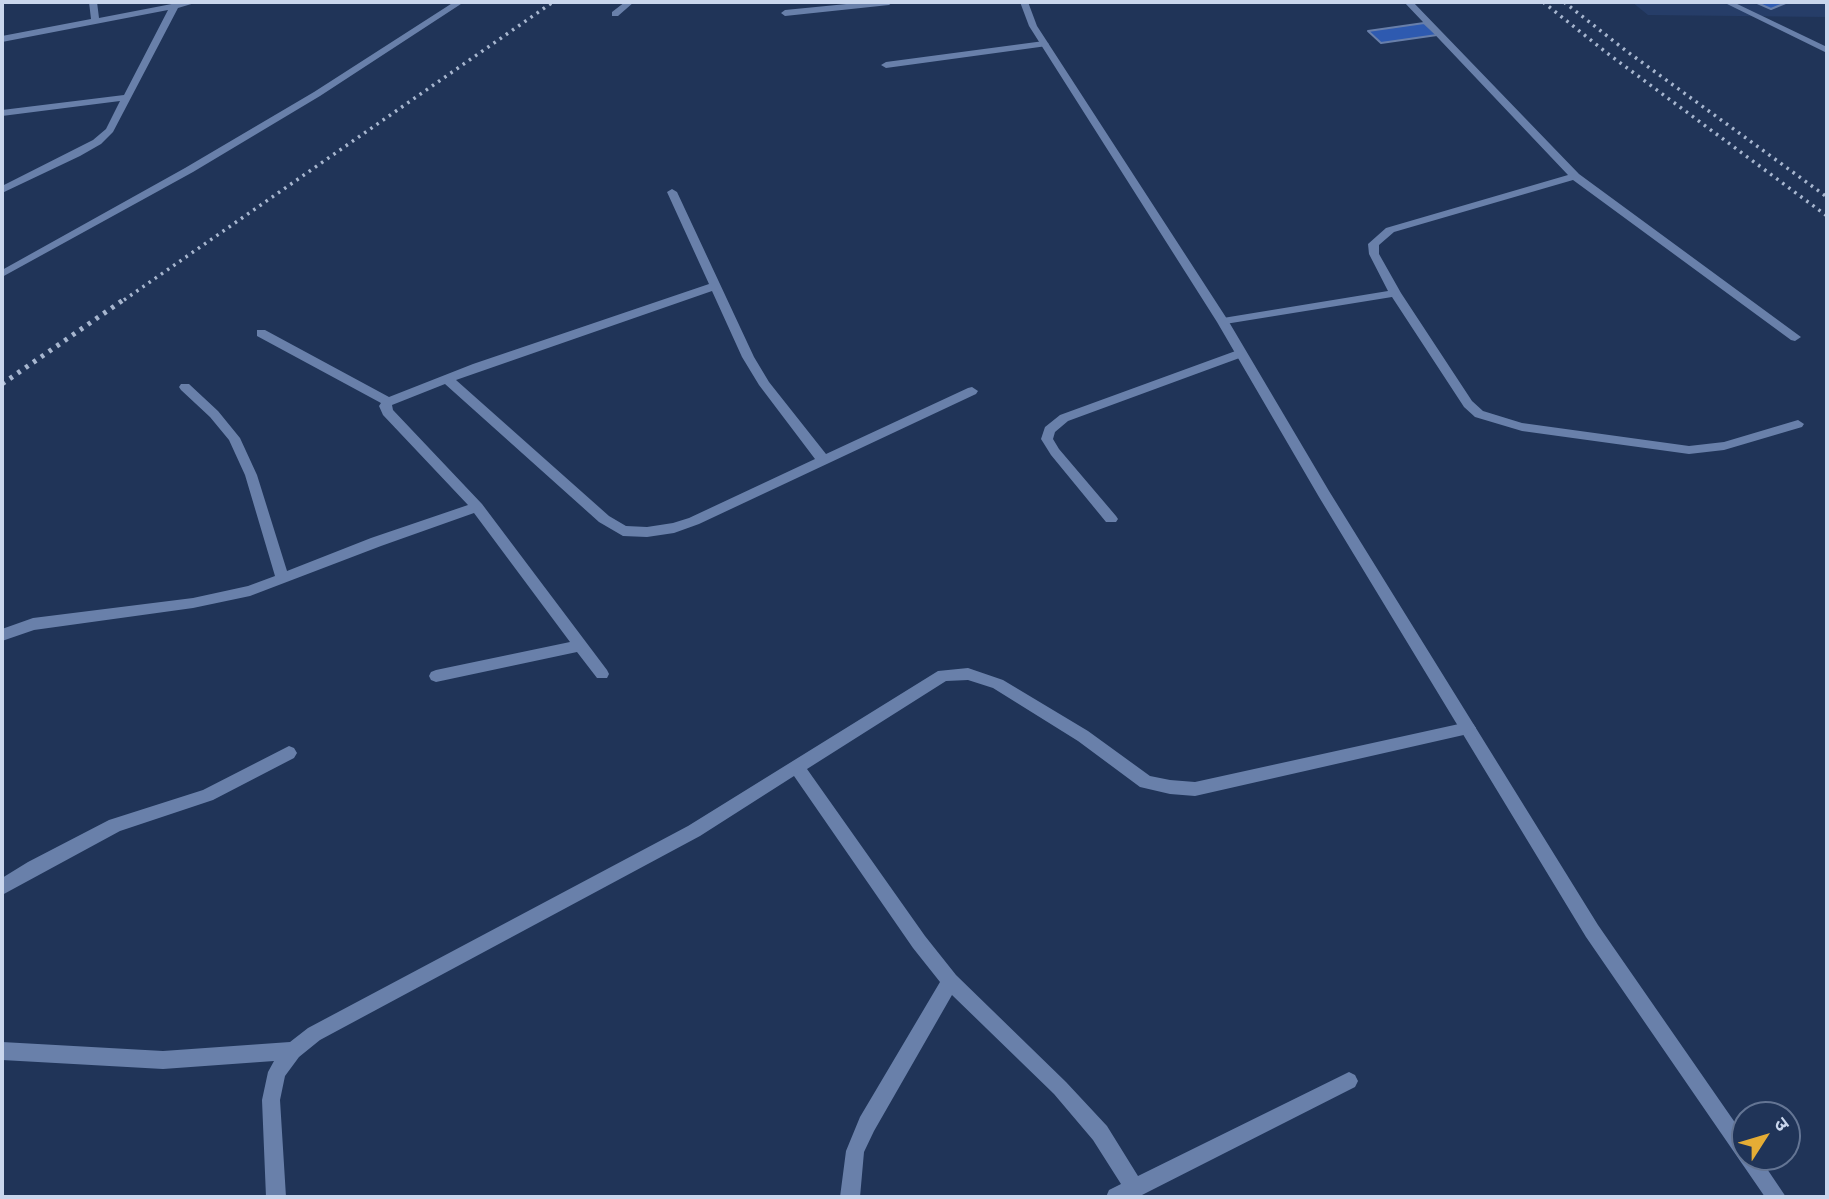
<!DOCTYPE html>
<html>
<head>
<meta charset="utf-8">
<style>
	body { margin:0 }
	#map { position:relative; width:1829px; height:1199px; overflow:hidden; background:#203458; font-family:Inter,"Noto Sans Devanagari",sans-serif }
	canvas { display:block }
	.frame { position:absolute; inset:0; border:4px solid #c9d6ed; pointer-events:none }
	.north { position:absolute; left:1731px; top:1101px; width:70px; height:70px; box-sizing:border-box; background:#203458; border:2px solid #647594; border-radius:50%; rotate:53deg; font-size:19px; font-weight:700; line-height:28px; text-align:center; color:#c9d6ed }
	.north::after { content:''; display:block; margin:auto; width:24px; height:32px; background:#e5ad35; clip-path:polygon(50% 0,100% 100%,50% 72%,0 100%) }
</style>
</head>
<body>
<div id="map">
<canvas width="1829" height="1199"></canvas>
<div class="frame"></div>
<div class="north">उ</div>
</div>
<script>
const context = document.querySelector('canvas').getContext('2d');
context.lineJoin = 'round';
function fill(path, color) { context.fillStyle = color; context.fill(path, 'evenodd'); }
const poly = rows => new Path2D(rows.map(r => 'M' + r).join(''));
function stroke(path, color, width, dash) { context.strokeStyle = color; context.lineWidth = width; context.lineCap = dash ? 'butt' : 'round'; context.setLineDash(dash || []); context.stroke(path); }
const built = poly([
	[1632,2,1827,2,1827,17,1648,15]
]);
const building = poly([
	[1755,2,1788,2,1771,9,1755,2],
	[1424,23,1437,35,1381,43,1368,31,1424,23]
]);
const minor = poly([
	[89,2,97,2,99,18,182,2,198,2,178,8,113,132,101,144,80,156,2,193,2,186,93,140,106,129,120,101,2,116,2,110,124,95,168,10,2,42,2,36,91,19,89,2],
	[454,2,464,2,320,96,193,172,2,277,2,270,185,168,314,92,454,2],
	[625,2,634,2,618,16,612,16,612,12,625,2],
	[867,2,893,2,889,5,785,16,781,13,785,10,867,2],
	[1404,2,1413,2,1579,174,1801,337,1795,341,1791,340,1573,180,1394,232,1379,245,1379,254,1401,293,1472,401,1483,411,1522,423,1689,446,1724,442,1798,420,1804,424,1802,427,1724,450,1689,454,1522,431,1475,417,1464,407,1392,297,1219,325,1219,319,1223,318,1388,291,1369,254,1368,244,1386,228,1568,175,1404,2],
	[1723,2,1733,2,1827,47,1827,53,1723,2],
	[1044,41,1049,44,1047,46,886,68,881,65,886,62,1044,41],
	[672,189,677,192,754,357,769,382,826,454,968,388,972,387,978,391,976,394,699,524,674,533,647,537,623,536,599,522,445,384,392,405,393,410,482,504,607,670,609,674,607,678,597,678,577,652,436,682,431,680,429,676,431,672,436,670,570,642,474,513,381,546,250,596,193,608,34,630,2,641,2,629,33,618,193,598,248,586,275,576,245,475,229,440,210,417,181,390,179,387,181,384,189,384,218,411,240,438,257,475,287,571,371,538,468,505,383,415,379,406,381,403,257,336,257,330,265,330,389,397,473,364,709,284,667,192,672,189],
	[712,291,742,357,759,385,815,459,689,518,673,523,647,527,626,526,609,516,456,380,712,291],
	[1241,349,1245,350,1245,356,1068,421,1055,432,1053,439,1059,449,1116,516,1118,519,1116,522,1106,522,1051,455,1041,439,1045,427,1060,415,1241,349],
	[968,668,1003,680,1088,731,1150,776,1170,780,1195,782,1468,722,1473,724,1476,728,1473,732,1468,734,1195,796,1170,794,1140,787,1078,741,993,688,968,680,946,681,807,769,925,936,956,975,1066,1082,1107,1126,1138,1176,1349,1072,1355,1075,1358,1081,1355,1087,1142,1195,1136,1197,1106,1197,1109,1190,1121,1184,1093,1140,1054,1094,952,995,874,1131,864,1152,860,1197,840,1197,846,1151,860,1117,940,982,913,948,794,776,700,836,320,1040,299,1057,285,1076,280,1100,286,1197,266,1197,262,1100,268,1072,274,1061,163,1069,2,1060,2,1042,163,1051,290,1042,308,1028,688,826,938,671,968,668],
	[289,746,294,748,297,753,294,758,213,800,120,831,2,895,2,878,28,862,109,820,203,790,289,746]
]);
const tertiary = poly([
	[1020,2,1028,2,1037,26,1229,322,1329,491,1598,925,1745,1137,1745,1157,1759,1157,1786,1197,1765,1197,1586,937,1319,497,1217,322,1029,26,1020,2]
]);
const railFar1 = poly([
	[1543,2,1607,53,1827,216],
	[1564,2,1625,50,1827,197],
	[124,300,553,2]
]);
const rail = poly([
	[2,384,126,298]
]);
fill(built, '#263d68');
fill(building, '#2e5ab0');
stroke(building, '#687faa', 2);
fill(minor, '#6980aa');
fill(tertiary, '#6980aa');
stroke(railFar1, '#a7b6cf', 3.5, [2.5, 5]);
stroke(rail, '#a7b6cf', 5, [3.5, 6]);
</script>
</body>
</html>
